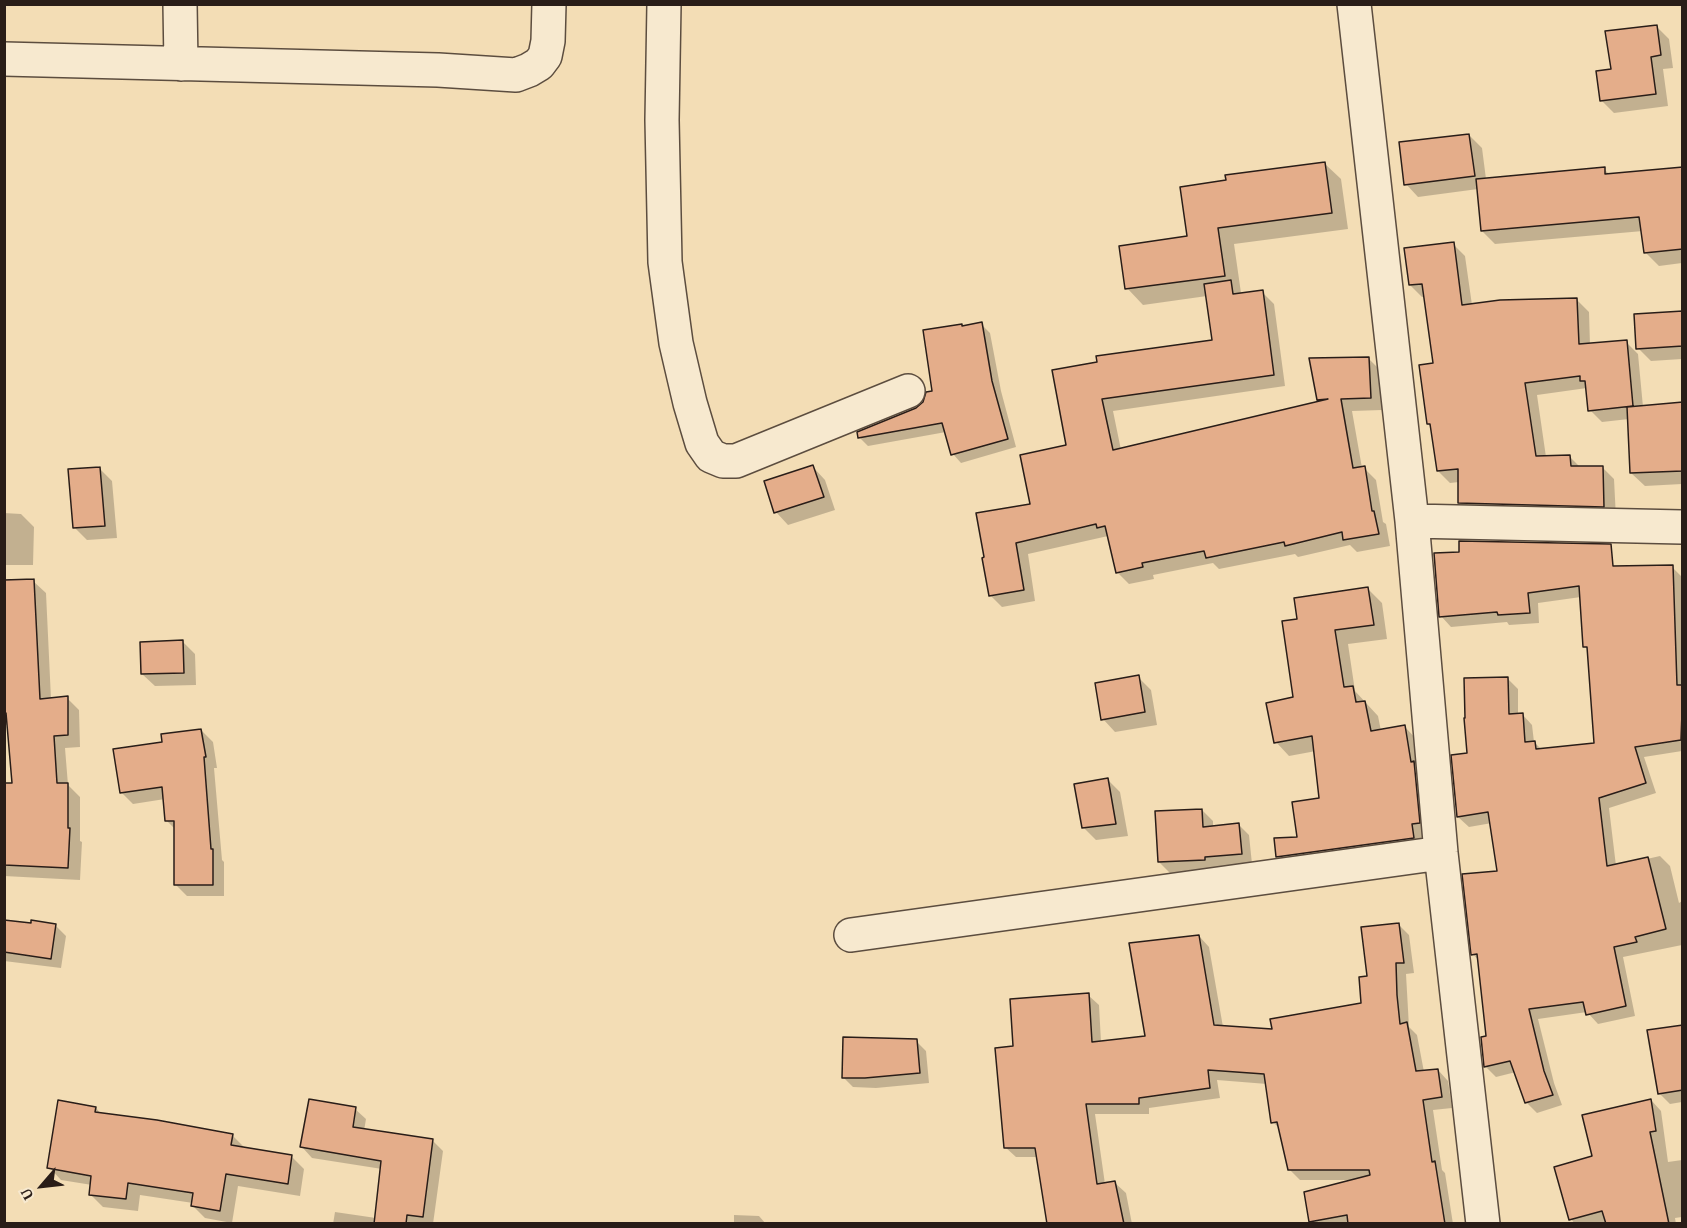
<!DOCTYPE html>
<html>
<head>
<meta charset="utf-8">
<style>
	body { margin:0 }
	#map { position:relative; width:1687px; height:1228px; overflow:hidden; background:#f3ddb5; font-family:"Gentium Book Plus",serif }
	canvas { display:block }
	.frame { position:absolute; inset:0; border:6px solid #291d18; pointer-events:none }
	.north { position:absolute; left:12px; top:1156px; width:60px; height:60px; -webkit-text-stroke:4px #f7e9cf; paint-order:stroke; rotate:242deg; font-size:16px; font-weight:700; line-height:24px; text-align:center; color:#291d18 }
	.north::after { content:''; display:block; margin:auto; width:21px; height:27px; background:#291d18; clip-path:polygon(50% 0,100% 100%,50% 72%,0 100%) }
</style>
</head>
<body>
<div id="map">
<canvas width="1687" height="1228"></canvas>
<div class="frame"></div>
<div class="north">U</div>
</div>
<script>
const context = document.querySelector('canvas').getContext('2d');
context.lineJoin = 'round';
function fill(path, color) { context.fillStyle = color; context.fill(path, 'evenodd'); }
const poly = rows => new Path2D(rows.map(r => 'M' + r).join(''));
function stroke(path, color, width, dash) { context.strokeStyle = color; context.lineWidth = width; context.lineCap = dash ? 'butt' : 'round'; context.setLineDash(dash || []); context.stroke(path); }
const shadow = poly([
	[1656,26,1669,39,1673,68,1663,69,1668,106,1614,113,1601,100,1613,70],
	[1469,135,1482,148,1486,179,1604,169,1610,175,1682,169,1682,263,1659,266,1646,253,1643,231,1495,244,1482,231,1478,189,1418,197,1406,184],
	[1324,163,1341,179,1348,229,1234,244,1241,293,1243,294,1262,292,1274,304,1285,386,1113,411,1121,450,1322,402,1319,399,1368,358,1380,370,1382,410,1352,411,1362,468,1364,468,1376,480,1383,522,1386,524,1390,546,1357,552,1350,545,1298,557,1295,554,1219,569,1213,563,1153,575,1154,579,1129,584,1117,572,1108,536,1028,554,1035,601,1002,607,990,595,1032,505,1068,446,1054,371,1214,341,1207,296,1143,305,1127,288,1189,237],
	[1453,244,1465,256,1472,305,1577,300,1589,312,1590,345,1626,342,1638,354,1643,407,1682,404,1682,484,1645,486,1631,473,1629,419,1602,422,1590,410,1587,388,1537,395,1546,457,1570,457,1581,468,1602,467,1614,479,1616,518,1472,515,1460,503,1459,482,1450,483,1438,471,1432,428,1428,424,1434,365,1425,297,1422,297,1410,285],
	[1682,312,1682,359,1651,361,1638,348],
	[981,324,990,333,1001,391,1016,447,961,463,953,454,946,432,868,446,859,437,916,409,934,392,963,327],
	[813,467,825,480,835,510,788,525,776,512],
	[99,468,112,481,117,538,87,540,74,527],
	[4,513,21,514,34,527,33,565,4,565],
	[1672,567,1682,577,1682,751,1644,757,1656,793,1609,808,1616,866,1660,856,1670,866,1679,903,1682,901,1682,945,1623,957,1635,1016,1598,1024,1587,1012,1538,1019,1554,1083,1562,1105,1537,1113,1527,1103,1516,1072,1496,1077,1486,1067,1482,1039,1488,1037,1479,961,1473,954,1499,873,1492,823,1469,827,1458,817,1469,754,1507,678,1518,689,1518,715,1522,714,1532,725,1534,742,1542,750,1595,744,1588,650,1585,646,1581,597,1538,603,1539,623,1509,625,1507,622,1451,627,1441,616,1529,569],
	[33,581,46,593,51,699,67,698,79,710,80,747,65,748,68,785,80,797,80,841,82,842,80,880,4,876,4,784,13,784,8,725,4,725,4,582],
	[1368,589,1382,603,1387,639,1348,644,1355,691,1378,716,1381,731,1405,727,1418,741,1427,851,1291,870,1277,856,1298,838,1321,800,1316,751,1289,756,1276,742,1295,699,1299,620],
	[182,641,195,654,196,685,155,686,142,674],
	[1138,677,1151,690,1157,725,1115,732,1103,719],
	[201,730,213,742,217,768,214,768,222,860,224,862,224,896,187,896,176,885,176,830,167,821,165,799,133,804,121,792,164,743],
	[1108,780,1120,792,1128,836,1096,840,1083,827],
	[1202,810,1213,821,1213,827,1238,824,1249,835,1252,864,1215,871,1170,873,1159,862],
	[4,921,55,925,66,936,61,968,4,961],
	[1398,924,1409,935,1414,973,1406,974,1409,1027,1417,1035,1424,1072,1438,1070,1448,1081,1452,1108,1433,1110,1442,1170,1445,1173,1453,1224,1311,1224,1306,1194,1354,1180,1300,1180,1289,1169,1280,1129,1273,1122,1267,1084,1217,1080,1220,1098,1149,1108,1149,1114,1095,1114,1105,1184,1115,1183,1126,1193,1132,1224,1048,1224,1038,1157,1016,1157,1005,1147,1014,1047,1088,995,1099,1005,1101,1042,1147,1037,1199,936,1209,947,1223,1027,1274,1031,1363,1004,1368,977],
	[1682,1026,1682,1102,1670,1104,1659,1093],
	[916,1041,926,1051,929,1083,876,1088,853,1087,843,1077],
	[1651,1100,1661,1111,1668,1162,1682,1160,1682,1217,1675,1218,1676,1224,1575,1224,1571,1219,1594,1157],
	[96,1108,101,1114,232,1135,246,1149,291,1156,304,1169,300,1196,238,1186,232,1223,205,1218,192,1205,193,1203,140,1195,138,1211,103,1207,90,1194,92,1185,61,1180,49,1167],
	[355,1109,366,1119,364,1131,432,1140,443,1151,433,1224,333,1224,335,1212,376,1218,382,1169,312,1158,302,1147],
	[734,1215,759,1216,766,1224,734,1224]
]);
const building = poly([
	[1657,25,1661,55,1651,57,1656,94,1600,101,1596,71,1611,69,1605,31,1657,25],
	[1469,134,1475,176,1404,185,1399,142,1469,134],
	[1325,162,1332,213,1218,228,1225,276,1125,289,1119,246,1187,236,1180,187,1226,180,1225,175,1325,162],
	[1605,167,1605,174,1683,167,1683,249,1644,253,1639,217,1481,231,1476,179,1605,167],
	[1454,242,1462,305,1500,300,1577,298,1579,344,1627,340,1633,406,1588,411,1585,381,1580,381,1580,376,1525,383,1536,456,1570,455,1571,466,1603,466,1604,507,1458,503,1458,469,1437,471,1430,424,1427,424,1419,365,1433,363,1422,284,1409,285,1404,248,1454,242],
	[1231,280,1233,294,1263,290,1274,375,1102,399,1113,450,1328,399,1317,400,1309,358,1369,357,1371,398,1341,399,1353,468,1365,466,1372,511,1374,511,1379,534,1343,540,1342,532,1285,546,1284,542,1206,558,1204,551,1142,563,1143,567,1116,573,1105,526,1097,528,1096,524,1016,543,1024,590,989,596,982,558,984,557,976,513,1030,504,1020,455,1066,445,1052,370,1097,362,1096,356,1212,340,1204,284,1231,280],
	[1683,311,1683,346,1636,349,1634,314,1683,311],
	[982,322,992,381,1008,439,951,455,942,423,858,438,857,432,916,408,923,402,926,392,932,391,923,330,962,324,962,326,982,322],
	[1683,402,1683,471,1630,473,1627,407,1683,402],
	[813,465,824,497,774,513,764,481,813,465],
	[100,467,105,526,73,528,68,469,100,467],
	[1459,541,1611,544,1613,566,1673,565,1677,685,1683,685,1681,740,1635,747,1646,783,1599,798,1607,866,1648,857,1666,929,1635,937,1637,942,1614,947,1626,1006,1586,1015,1583,1002,1529,1009,1544,1071,1553,1095,1525,1103,1510,1061,1484,1067,1481,1037,1486,1036,1477,954,1471,955,1462,874,1497,871,1488,812,1457,817,1451,755,1467,753,1464,718,1465,718,1464,678,1508,677,1509,714,1523,713,1525,742,1535,741,1536,749,1594,743,1587,647,1583,647,1579,586,1528,593,1530,613,1498,615,1497,612,1439,617,1434,553,1459,552,1459,541],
	[34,579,40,699,68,696,68,735,54,736,57,783,68,783,68,828,70,828,68,868,4,865,4,783,12,783,6,713,4,713,4,580,34,579],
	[1368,587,1374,625,1335,630,1344,687,1353,686,1356,702,1365,701,1371,731,1405,725,1411,762,1414,761,1420,823,1412,824,1414,838,1276,857,1274,838,1297,837,1292,802,1319,798,1312,736,1274,743,1266,703,1293,697,1282,621,1297,619,1294,598,1368,587],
	[183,640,184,673,141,674,140,642,183,640],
	[1139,675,1145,712,1101,720,1095,683,1139,675],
	[201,729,206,757,204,757,211,849,213,849,213,885,174,885,174,821,165,821,162,787,120,793,113,749,162,742,161,734,201,729],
	[1108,778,1116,824,1082,828,1074,784,1108,778],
	[1202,809,1203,827,1239,823,1242,854,1205,857,1205,860,1158,862,1155,811,1202,809],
	[4,920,31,923,31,920,56,924,51,959,4,952,4,920],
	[1399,923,1404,963,1396,963,1397,995,1400,1024,1407,1022,1416,1071,1438,1069,1442,1097,1423,1100,1432,1162,1435,1161,1445,1224,1348,1224,1347,1215,1309,1222,1304,1192,1370,1175,1369,1170,1288,1170,1277,1122,1271,1123,1264,1074,1208,1070,1210,1088,1139,1098,1139,1104,1086,1104,1097,1184,1115,1181,1124,1224,1047,1224,1035,1148,1004,1148,995,1048,1013,1046,1010,999,1089,993,1092,1042,1145,1036,1129,943,1199,935,1214,1025,1272,1029,1270,1019,1361,1003,1359,977,1367,976,1361,927,1399,923],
	[1683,1025,1683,1090,1658,1094,1647,1030,1683,1025],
	[843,1037,917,1039,920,1073,865,1078,842,1078,843,1037],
	[309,1099,356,1107,353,1127,433,1139,423,1217,407,1215,406,1224,374,1224,381,1161,300,1147,309,1099],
	[1651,1099,1656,1131,1650,1132,1669,1224,1606,1224,1602,1211,1569,1220,1554,1167,1592,1156,1582,1115,1651,1099],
	[58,1100,96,1107,95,1112,157,1120,233,1134,231,1145,292,1155,288,1184,226,1174,220,1211,191,1206,193,1193,128,1183,126,1199,89,1195,91,1176,47,1168,58,1100]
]);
const minor = poly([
	[180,4,181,64],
	[664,4,662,120,665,262,676,343,690,403,702,443,711,456,723,461,736,461,908,391],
	[1354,4,1412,521,1441,853,1483,1224],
	[4,59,438,70,516,75,529,70,539,64,545,56,548,41,549,4],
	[1412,521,1682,527],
	[851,935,1441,853]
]);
fill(shadow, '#0003');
fill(building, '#e4ad8a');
stroke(building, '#291d18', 1.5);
stroke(minor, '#5c4d3f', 36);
stroke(minor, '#f7e9cf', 33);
</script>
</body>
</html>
